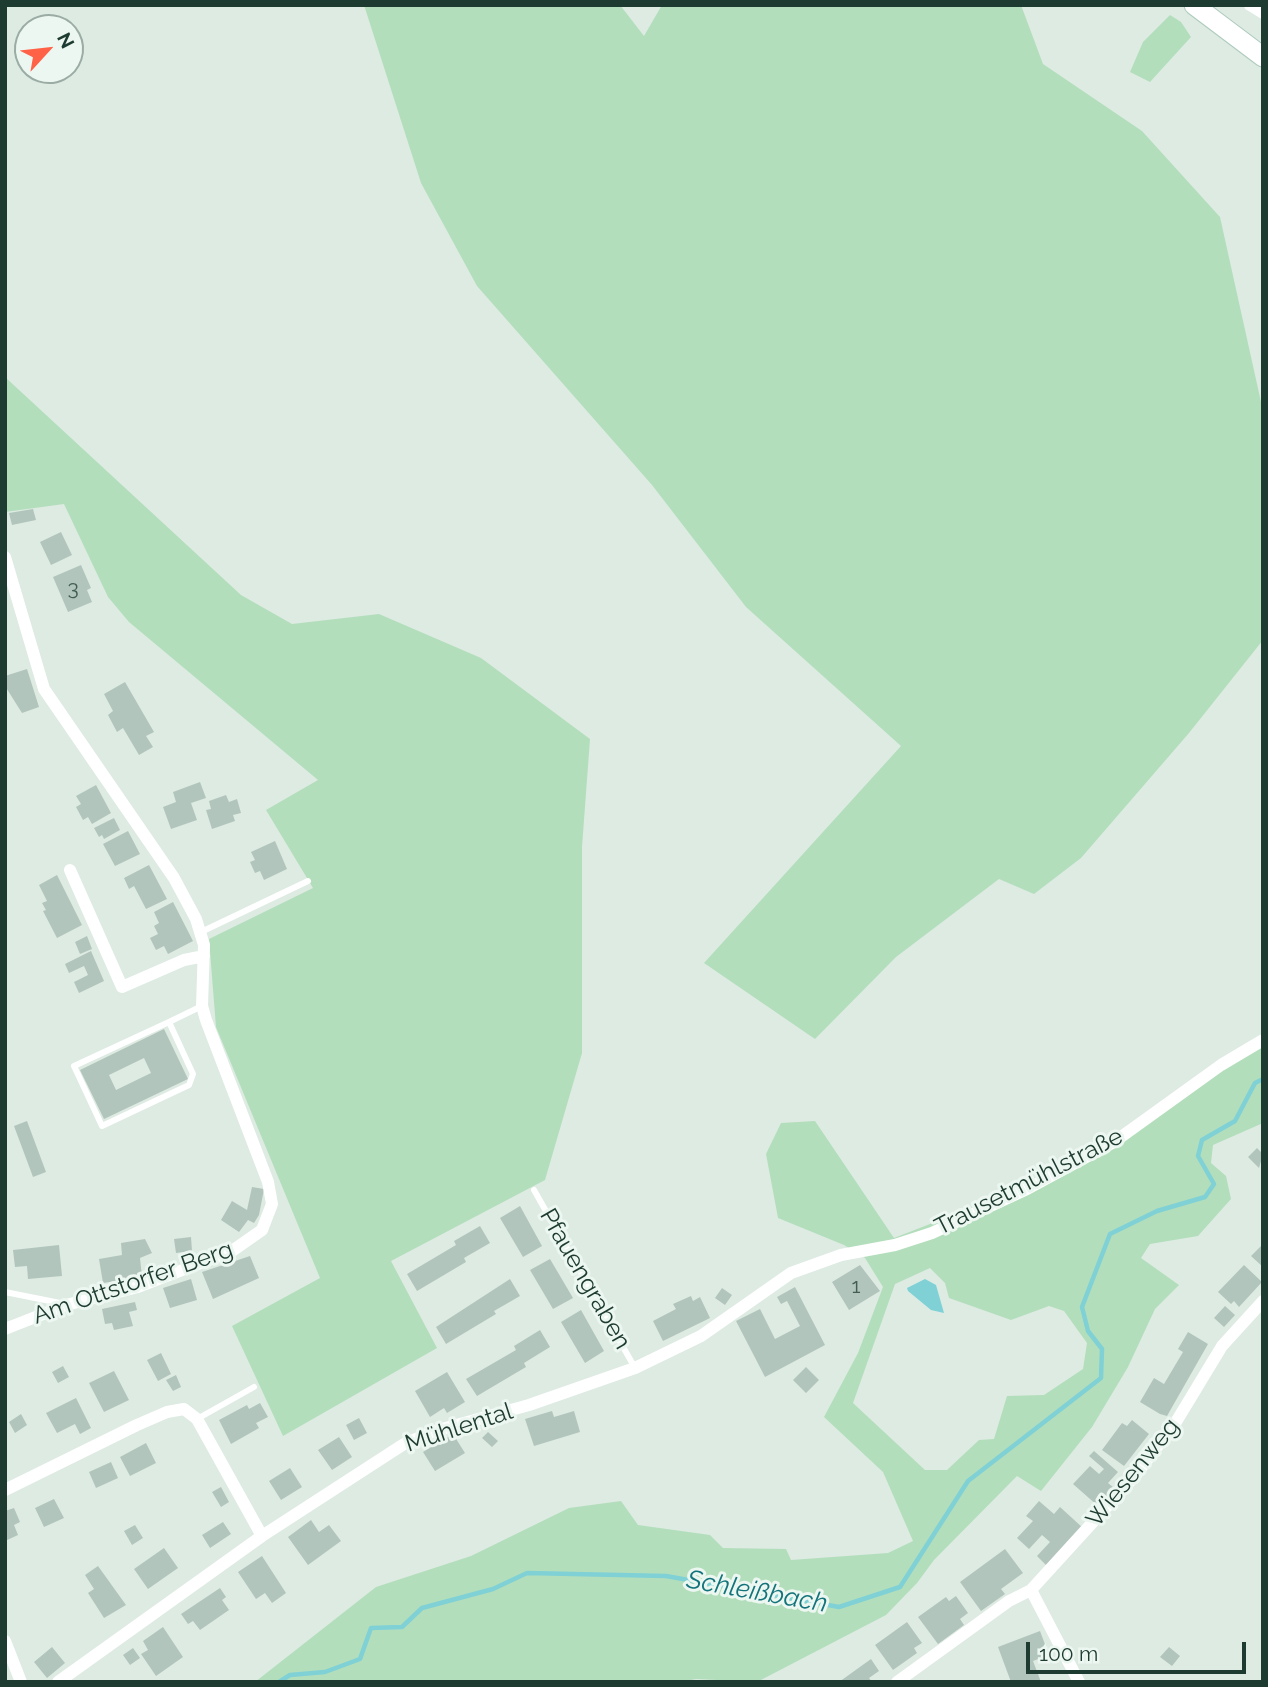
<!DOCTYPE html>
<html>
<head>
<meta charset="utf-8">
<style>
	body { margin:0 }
	#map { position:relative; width:1268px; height:1687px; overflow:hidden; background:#ddebe3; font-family:Raleway,sans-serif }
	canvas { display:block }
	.frame { position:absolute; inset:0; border:7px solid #1d3b30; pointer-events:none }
	.north { position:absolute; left:14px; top:14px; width:70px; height:70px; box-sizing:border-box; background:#edf7f1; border:2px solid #9aaca4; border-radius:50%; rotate:63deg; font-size:19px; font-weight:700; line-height:28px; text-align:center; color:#1d3b30 }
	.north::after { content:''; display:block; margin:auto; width:24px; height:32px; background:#ff6247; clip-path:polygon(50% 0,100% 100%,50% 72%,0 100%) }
	.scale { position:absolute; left:1026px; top:1642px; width:220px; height:32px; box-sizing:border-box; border:4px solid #1d3b30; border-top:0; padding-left:9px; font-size:21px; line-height:24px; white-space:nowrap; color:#1d3b30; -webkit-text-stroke:5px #edf7f1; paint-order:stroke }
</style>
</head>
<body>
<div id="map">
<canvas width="1268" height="1687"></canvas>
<div class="frame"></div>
<div class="north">N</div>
<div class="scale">100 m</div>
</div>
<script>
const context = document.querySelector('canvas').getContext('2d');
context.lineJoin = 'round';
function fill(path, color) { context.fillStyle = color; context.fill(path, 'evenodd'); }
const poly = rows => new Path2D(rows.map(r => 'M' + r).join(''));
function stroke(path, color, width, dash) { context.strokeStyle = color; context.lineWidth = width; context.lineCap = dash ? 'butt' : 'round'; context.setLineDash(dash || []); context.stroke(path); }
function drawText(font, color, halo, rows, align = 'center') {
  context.font = font + ' Raleway,sans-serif'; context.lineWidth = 6; context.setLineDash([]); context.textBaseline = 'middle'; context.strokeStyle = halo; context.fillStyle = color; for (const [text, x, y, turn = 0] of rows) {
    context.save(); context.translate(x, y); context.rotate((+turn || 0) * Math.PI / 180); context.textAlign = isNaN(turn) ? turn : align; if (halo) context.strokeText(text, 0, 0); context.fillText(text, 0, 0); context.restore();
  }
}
const green = poly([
	[364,5,620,5,644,36,662,5,1021,5,1043,64,1142,131,1220,217,1263,411,1263,640,1189,733,1081,858,1034,894,999,879,896,957,815,1039,704,963,901,746,746,607,652,485,477,286,421,183],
	[1170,15,1181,22,1191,37,1150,82,1130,72,1143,42],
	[5,377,241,595,292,624,379,614,481,658,590,739,582,847,582,1053,545,1180,391,1261,437,1348,283,1436,232,1326,320,1278,216,1027,209,939,313,888,266,810,318,780,129,622,108,597,64,504,5,512],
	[1263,1033,1263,1123,1213,1145,1211,1163,1226,1176,1231,1199,1198,1236,1150,1244,1141,1258,1179,1285,1155,1309,1128,1367,1092,1427,1041,1491,1017,1476,934,1560,917,1583,886,1615,757,1682,696,1679,680,1682,255,1682,376,1587,471,1556,569,1508,621,1501,638,1525,710,1535,723,1548,786,1549,791,1560,888,1553,913,1541,883,1472,824,1417,858,1353,883,1287,865,1258,844,1245,778,1218,766,1154,781,1123,815,1121,894,1238,989,1201,1114,1138,1209,1067],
	[930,1268,945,1283,949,1298,1011,1320,1049,1306,1064,1311,1087,1343,1083,1369,1044,1395,1007,1396,994,1439,979,1440,947,1470,925,1470,853,1403,895,1284]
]);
const water = poly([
	[925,1279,936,1285,944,1313,931,1310,908,1291,907,1288]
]);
const stream = poly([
	[279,1682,290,1675,325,1672,360,1659,371,1628,402,1627,422,1608,493,1589,527,1573,666,1576,839,1607,900,1587,968,1481,1101,1378,1102,1349,1088,1331,1082,1307,1110,1234,1157,1211,1205,1197,1214,1184,1198,1156,1202,1140,1235,1121,1255,1083,1263,1079]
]);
const building = poly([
	[33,509,36,520,12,525,9,513],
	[61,532,72,555,51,565,40,542],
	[81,565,91,588,87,590,92,602,68,612,53,577],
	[27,669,39,707,22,713,5,686,5,676],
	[125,682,154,732,146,736,153,747,139,755,123,728,117,732,108,715,113,711,104,694],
	[200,782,206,798,191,803,197,820,171,829,163,807,176,802,173,792],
	[96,785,111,813,92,824,88,817,83,820,76,807,81,804,76,796],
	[226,795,229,802,237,799,241,813,233,815,235,821,212,829,206,810,211,809,209,801],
	[114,818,120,830,104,839,102,835,99,837,94,828],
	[128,831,140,854,115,866,103,844],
	[275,841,287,869,264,880,260,871,255,873,250,862,255,860,251,852],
	[149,865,167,899,146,909,134,886,129,889,124,878],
	[57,875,82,925,57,938,43,911,46,910,42,903,47,901,39,885],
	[173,902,193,941,168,954,164,946,156,950,150,938,158,934,154,926,159,923,154,912],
	[87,936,92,949,80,954,75,942],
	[91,951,104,981,79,993,74,982,88,975,84,966,69,973,65,964],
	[164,1029,188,1079,104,1119,80,1070],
	[144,1058,151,1073,116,1090,109,1075],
	[27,1121,46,1172,33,1177,14,1126],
	[1257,1148,1263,1154,1259,1168,1248,1157],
	[252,1187,264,1189,259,1215,254,1223,248,1220,239,1232,221,1220,232,1201,247,1210],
	[520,1206,542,1246,523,1257,500,1218],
	[480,1226,490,1243,464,1258,466,1262,417,1291,407,1274,456,1245,454,1241],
	[191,1237,192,1251,176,1253,174,1239],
	[145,1239,152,1253,140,1258,142,1277,103,1283,99,1259,122,1255,121,1243],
	[1263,1244,1263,1267,1251,1256],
	[59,1245,62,1276,28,1279,27,1266,15,1267,13,1250],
	[250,1256,259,1278,213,1299,202,1272],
	[550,1259,573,1298,553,1309,530,1270],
	[860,1265,880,1291,849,1310,832,1282],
	[1244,1265,1262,1282,1239,1307,1234,1301,1231,1304,1218,1292],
	[191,1279,197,1300,170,1308,163,1288],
	[510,1279,520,1296,494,1311,496,1314,446,1344,436,1327],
	[795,1287,825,1345,765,1377,736,1321,760,1309,775,1339,800,1326,787,1301,781,1304,777,1297],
	[722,1288,732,1295,725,1305,715,1298],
	[691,1296,693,1301,700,1297,710,1318,663,1341,653,1321,676,1309,673,1304],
	[135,1302,137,1310,129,1312,133,1326,114,1330,112,1323,105,1324,102,1309],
	[1225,1306,1235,1315,1224,1327,1214,1318],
	[581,1310,604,1351,585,1363,561,1322],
	[540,1330,550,1347,524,1363,526,1367,477,1396,466,1379,516,1350,514,1346],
	[1188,1332,1208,1344,1167,1416,1160,1414,1140,1402,1154,1378,1164,1384,1183,1352,1178,1349],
	[161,1353,171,1374,158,1381,147,1360],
	[63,1366,69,1377,58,1383,52,1372],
	[806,1367,819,1380,806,1393,793,1380],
	[114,1371,129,1400,104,1412,89,1383],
	[447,1372,465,1402,447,1413,444,1408,430,1417,415,1391],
	[176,1375,181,1387,173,1391,166,1380],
	[76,1398,91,1428,80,1434,75,1424,57,1433,46,1413],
	[260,1403,268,1417,256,1423,259,1428,231,1444,219,1420,247,1405,249,1409],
	[552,1411,554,1417,574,1411,580,1432,534,1446,525,1419],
	[21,1414,27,1425,15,1433,9,1422],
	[359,1418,367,1433,354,1440,346,1425],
	[1132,1420,1149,1434,1124,1466,1102,1450,1122,1423,1127,1426],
	[488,1432,498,1441,492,1447,482,1438],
	[453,1434,465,1453,435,1471,423,1452],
	[339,1437,352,1457,332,1470,318,1450],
	[146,1443,156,1463,130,1476,120,1457],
	[1094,1451,1118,1472,1108,1483,1114,1488,1098,1506,1073,1484,1090,1466,1099,1474,1104,1469,1089,1456],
	[111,1462,118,1478,96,1488,89,1472],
	[290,1468,302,1487,281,1500,269,1481],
	[221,1487,229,1502,221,1507,212,1492],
	[54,1499,64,1518,44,1527,35,1508],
	[1039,1501,1054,1514,1060,1507,1083,1528,1048,1567,1037,1556,1050,1542,1042,1535,1029,1549,1017,1538,1033,1521,1026,1516],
	[14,1508,20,1522,14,1525,18,1535,5,1541,5,1511],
	[311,1520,319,1532,329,1525,341,1541,308,1565,288,1537],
	[223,1522,231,1534,210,1548,202,1535],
	[135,1525,143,1538,132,1545,124,1531],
	[164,1548,178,1568,148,1589,134,1569],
	[1005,1549,1023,1573,1001,1589,1005,1594,981,1611,960,1582],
	[262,1556,286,1593,272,1603,265,1593,256,1599,238,1572],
	[98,1566,126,1605,104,1618,88,1593,94,1589,85,1575],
	[220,1588,226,1597,222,1600,229,1610,200,1630,193,1621,188,1624,181,1614],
	[956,1596,968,1613,960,1619,964,1625,938,1644,918,1617,946,1597,949,1601],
	[907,1622,922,1643,914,1648,917,1653,893,1670,875,1645],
	[163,1627,183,1657,156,1676,141,1654,148,1650,143,1641],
	[1040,1631,1049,1655,1033,1661,1041,1682,1011,1682,998,1647],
	[52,1647,65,1663,47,1678,34,1662],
	[1169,1647,1180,1656,1172,1666,1160,1657],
	[133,1648,140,1658,130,1665,123,1655],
	[871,1659,879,1671,869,1678,872,1682,839,1682]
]);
const lane = poly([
	[201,932,308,881],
	[169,1022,193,1074,189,1085,102,1126,74,1066,169,1022,202,1006],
	[534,1190,635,1368],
	[5,1292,65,1304],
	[197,1419,254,1387]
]);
const street = poly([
	[1250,5,1263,13],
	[5,557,44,689,174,878,196,919,204,945,202,1006,206,1020,268,1182,272,1204,262,1230,232,1251,138,1287,66,1305,5,1329],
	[70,870,122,987,184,960,204,956],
	[5,1490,137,1425,167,1412,184,1409,197,1419,262,1536],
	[1031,1590,1134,1477,1176,1422,1222,1346,1263,1301],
	[5,1641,21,1682],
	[58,1682,262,1536,404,1444,435,1431,529,1405,635,1368,701,1336,791,1273,841,1255,895,1245,932,1233,1027,1189,1114,1142,1221,1065,1263,1040],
	[897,1682,1009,1601,1031,1590,1079,1682]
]);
const secondary = poly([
	[1194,5,1263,57]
]);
const numberNames = [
	["3",73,589],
	["1",856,1287]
];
const streetNames = [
	["Trausetmühlstraße",1029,1182,-27],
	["Pfauengraben",585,1279,60],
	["Am Ottstorfer Berg",133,1283,-19],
	["Mühlental",459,1428,-18],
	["Wiesenweg",1133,1473,-51]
];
const waterNames = [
	["Schleißbach",757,1592,10]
];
fill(green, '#b3debb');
fill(water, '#7fd1d6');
stroke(stream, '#7fd1d6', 4.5);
fill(building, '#b2c5bc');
stroke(secondary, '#afcbbe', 21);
stroke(lane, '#fff', 6);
stroke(street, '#fff', 12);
stroke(secondary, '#fff', 19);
drawText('21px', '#425e53', null, numberNames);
drawText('24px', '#1d3b30', '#edf7f1', streetNames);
drawText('italic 26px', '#13747b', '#edf7f1', waterNames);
</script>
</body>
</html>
